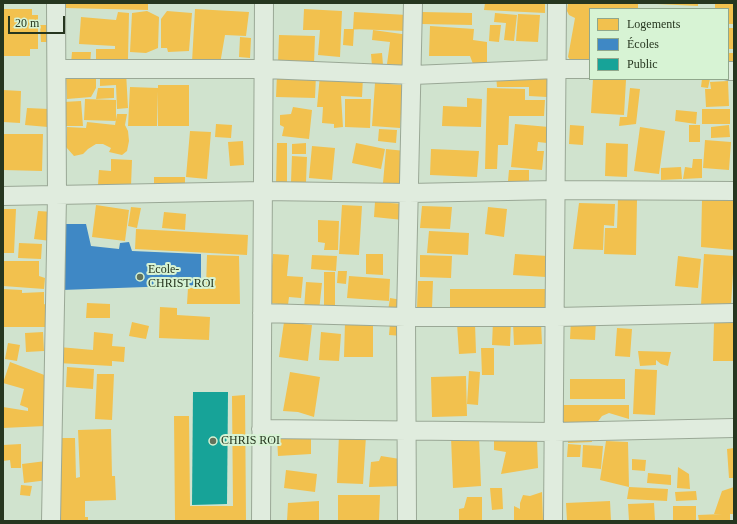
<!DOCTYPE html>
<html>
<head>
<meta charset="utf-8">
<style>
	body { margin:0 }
	#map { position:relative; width:737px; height:524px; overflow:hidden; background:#d0e3ce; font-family:Georgia,serif }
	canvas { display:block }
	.frame { position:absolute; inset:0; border:4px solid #26361f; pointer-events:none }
	.legend { position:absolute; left:589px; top:8px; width:140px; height:72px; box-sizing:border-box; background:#d7f3d4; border:1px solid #90a78c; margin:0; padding:5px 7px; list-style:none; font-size:12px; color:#26361f }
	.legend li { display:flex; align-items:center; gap:8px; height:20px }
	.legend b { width:20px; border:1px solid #90a78c }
	.scale { position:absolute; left:8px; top:16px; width:57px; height:18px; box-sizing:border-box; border:2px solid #26361f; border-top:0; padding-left:5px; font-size:12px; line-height:14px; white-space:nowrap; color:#26361f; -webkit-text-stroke:3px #d7f3d4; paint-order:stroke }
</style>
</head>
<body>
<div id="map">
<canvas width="737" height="524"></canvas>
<div class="frame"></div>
<ul class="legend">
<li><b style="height:11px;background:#f2c14e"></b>Logements</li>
<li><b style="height:11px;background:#3f88c5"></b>Écoles</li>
<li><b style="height:11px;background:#17a398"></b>Public</li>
</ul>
<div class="scale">20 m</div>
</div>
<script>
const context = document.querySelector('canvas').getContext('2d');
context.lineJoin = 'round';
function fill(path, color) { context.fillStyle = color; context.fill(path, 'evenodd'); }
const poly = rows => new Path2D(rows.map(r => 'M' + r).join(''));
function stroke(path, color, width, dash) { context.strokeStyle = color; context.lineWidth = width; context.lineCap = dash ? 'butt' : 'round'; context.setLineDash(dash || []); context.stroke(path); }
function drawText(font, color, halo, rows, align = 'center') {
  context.font = font + ' Georgia,serif'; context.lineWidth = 4; context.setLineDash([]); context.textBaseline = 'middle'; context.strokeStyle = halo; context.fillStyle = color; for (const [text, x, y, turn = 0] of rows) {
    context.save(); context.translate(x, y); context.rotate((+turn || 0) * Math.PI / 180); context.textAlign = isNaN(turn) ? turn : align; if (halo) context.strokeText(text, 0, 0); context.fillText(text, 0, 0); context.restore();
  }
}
const homes = poly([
	[65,3,148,3,148,10,65,8],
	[485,3,545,3,545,13,484,10],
	[568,3,638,3,638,9,590,9,590,64,574,64,568,57,575,18,569,15,567,11],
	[657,3,698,3,698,6,657,4],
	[715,3,734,3,734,24,728,24,728,9,715,9],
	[3,9,32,9,32,15,38,15,38,49,30,49,30,56,3,56],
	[195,9,249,12,246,36,225,35,220,64,192,62],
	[304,9,342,11,340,57,318,55,320,30,303,30],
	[147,11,159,17,158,48,146,53,130,52,132,13],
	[167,11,192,13,189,51,168,52,167,48,161,48,161,19],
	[118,12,129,13,128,59,96,65,96,49,115,49,115,46,79,44,81,17,116,20],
	[354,12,407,15,406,31,353,29],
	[422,12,472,13,472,25,422,24],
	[495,13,517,15,514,41,504,40,506,23,494,22],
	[518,14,540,15,538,42,516,41],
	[40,25,51,25,52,42,41,42],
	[490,25,501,25,499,42,489,41],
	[430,26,474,29,473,40,487,42,487,64,473,64,470,56,429,56],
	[728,28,734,28,734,49,728,49],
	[344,29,354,29,353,46,343,45],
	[373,30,409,35,405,66,387,64,390,42,372,40],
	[279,35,315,36,314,64,278,63],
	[240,37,251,38,250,58,239,57],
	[72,52,91,52,90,65,71,64],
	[382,53,383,65,372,66,371,54],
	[728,53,734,53,734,63,728,63],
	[126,72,128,108,117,109,116,85,100,86,100,74],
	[547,72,547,97,529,96,529,87,497,87,496,75],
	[96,74,96,88,91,97,67,99,66,75],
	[277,74,316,75,315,98,276,97],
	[320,75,363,77,362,97,341,96,343,127,334,128,334,124,322,123,323,107,317,107],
	[593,79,626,80,624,115,591,113],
	[702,79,710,79,708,88,701,87],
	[728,81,729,106,706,107,705,89,711,89,710,82],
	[375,83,403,85,400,128,372,126],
	[158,85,189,85,189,126,158,126,158,91,157,126,128,126,130,87,158,88],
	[98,88,114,88,114,98,96,99],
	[487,88,525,89,525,100,545,100,544,116,509,116,508,145,498,145,497,169,485,169],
	[630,88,640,89,636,124,619,126,620,117,627,117],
	[3,90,21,91,20,123,3,122],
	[467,98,482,99,481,127,442,126,443,106,467,107],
	[85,99,116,100,116,121,84,120],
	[345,99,371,99,370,128,345,127],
	[81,101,83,126,64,126,63,102],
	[293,107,312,110,309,139,282,136,284,127,280,125,280,115,291,114],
	[27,108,49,109,48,127,25,125],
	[702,109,730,109,730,124,702,124],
	[676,110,697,112,696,124,675,121],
	[117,114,127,114,125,125,128,131,129,141,127,151,122,155,109,152,111,148,103,144,96,144,88,149,83,154,74,156,66,147,67,127,86,128,87,122,115,125],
	[216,124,232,125,231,138,215,137],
	[515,124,549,127,547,143,538,142,537,151,544,151,542,170,511,167],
	[570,125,584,126,583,145,569,144],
	[689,125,700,125,700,142,689,142],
	[729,125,730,137,711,138,711,127],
	[640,127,665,131,659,174,634,171],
	[379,129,397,130,396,143,378,141],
	[190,131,211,132,207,179,186,177],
	[3,134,43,134,42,171,3,170],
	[705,140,731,142,729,170,703,168],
	[243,141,244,165,230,166,228,142],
	[277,143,287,143,287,185,276,185],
	[306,143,306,154,292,154,292,144],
	[356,143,385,149,381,169,352,163],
	[606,143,628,144,627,177,605,176],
	[312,146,335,148,332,180,309,178],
	[386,149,405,151,401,185,383,183],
	[431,149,479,151,477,177,430,175],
	[292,156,307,157,306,182,291,182],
	[111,159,132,160,131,186,98,185,99,170,111,171],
	[693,159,702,159,702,178,683,179,685,167,692,168],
	[681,167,682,179,661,180,661,168],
	[509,170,529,170,529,182,508,181],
	[154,177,185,177,185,187,154,188],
	[618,199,637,200,636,255,604,254,605,228,617,228],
	[702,200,734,200,734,250,701,247],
	[375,202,405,204,403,220,374,217],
	[579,203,615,204,614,226,604,225,603,250,573,249],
	[96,205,129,210,125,241,92,237],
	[342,205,362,206,359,255,339,254],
	[422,206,452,207,450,229,420,228],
	[131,207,141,208,137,228,128,226],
	[488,207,507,209,504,237,485,234],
	[3,209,16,209,14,253,3,253],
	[38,211,54,212,51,241,34,239],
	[164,212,186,214,185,230,162,228],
	[318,220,339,221,338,250,324,250,325,243,318,242],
	[136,229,248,235,247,255,135,249],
	[429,231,469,233,468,255,427,253],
	[19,243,42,244,41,259,18,258],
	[273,254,289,255,287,276,303,277,301,298,289,297,288,305,269,303],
	[366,254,383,254,383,275,366,274],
	[515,254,548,256,546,277,513,275],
	[704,254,734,256,731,306,701,305],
	[207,255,239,256,240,304,187,304,188,288,206,288],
	[312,255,337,256,336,271,311,269],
	[420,255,452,256,451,278,420,277],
	[678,256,701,259,698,288,675,286],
	[3,261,39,261,39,276,45,278,44,289,3,286],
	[338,271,347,271,346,284,337,283],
	[324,272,335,272,335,306,324,307],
	[349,276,390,279,389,301,347,298],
	[418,281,433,281,432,308,417,308],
	[306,282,322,283,319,311,304,309],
	[3,289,22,290,22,293,44,292,44,304,49,306,47,327,3,327],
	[450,289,546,289,546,308,450,308],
	[390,298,402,300,400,313,388,311],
	[87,303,110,304,110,318,86,318],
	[160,307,177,308,177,315,210,317,209,340,159,338],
	[571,319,596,320,595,340,570,339],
	[493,321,511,321,510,346,492,345],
	[132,322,149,326,146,339,129,336],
	[284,322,312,325,308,361,279,357],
	[345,322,373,322,373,357,344,357],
	[541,322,542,344,514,345,513,323],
	[390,323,403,324,402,336,389,335],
	[457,323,475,323,476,353,459,354],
	[714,323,734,323,734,361,713,361],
	[617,328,632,329,630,357,615,356],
	[43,332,44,351,26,352,25,333],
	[94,332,113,334,112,346,125,347,124,362,112,361,112,366,58,363,59,347,93,350],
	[321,332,341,334,339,361,319,360],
	[8,343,20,345,17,361,5,359],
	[481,348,494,348,494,375,482,375],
	[638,351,671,352,668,366,661,364,656,360,656,365,640,366],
	[10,362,47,376,45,426,3,428,3,407,28,411,28,408,20,405,24,389,3,383],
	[67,367,94,369,93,389,66,387],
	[635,369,657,370,655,415,633,414],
	[469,371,480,372,478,405,467,404],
	[290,372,320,377,314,417,298,412,283,411],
	[97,374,114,374,112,420,95,419],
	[466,376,467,416,432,417,431,377],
	[570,379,625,379,625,399,570,399],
	[245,395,246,521,175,521,174,416,189,416,190,506,233,506,232,396],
	[562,405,629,405,629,419,609,413,602,416,596,424,562,422],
	[111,429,112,476,115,476,116,500,85,501,85,517,88,517,88,521,60,521,60,438,75,438,76,478,80,477,78,430],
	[591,433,592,442,568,443,568,435],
	[339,434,366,436,363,484,337,483],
	[479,436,481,486,453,488,451,437],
	[277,437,311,437,311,454,278,456],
	[494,437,537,438,538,468,501,474,506,452,494,450],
	[606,441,628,442,629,487,600,480],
	[21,444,21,468,11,468,10,460,3,461,3,445],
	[568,444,581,445,580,457,567,457],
	[583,445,603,446,601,469,582,467],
	[734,448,734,478,729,478,727,449],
	[381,456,400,459,401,486,369,487,371,462,379,461],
	[632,459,646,460,645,471,632,470],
	[46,461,48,480,24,483,22,464],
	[678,467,689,474,690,489,677,488],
	[286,470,317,474,315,492,284,488],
	[648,473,671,475,671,485,647,483],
	[21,485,32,486,30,496,20,495],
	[629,487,668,489,667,501,627,499],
	[734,487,734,514,730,514,730,521,699,521,698,515,722,514,714,514,722,491],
	[490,488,502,488,503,509,492,510],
	[696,491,697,500,676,501,675,492],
	[542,492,543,519,549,521,514,521,514,506,520,509,520,503,523,495,530,496],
	[338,495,380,495,379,521,338,521],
	[467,497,482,497,482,521,459,521,459,509,464,508],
	[319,501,319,521,287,521,288,503],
	[610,501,611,521,567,521,566,503],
	[654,503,655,521,629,521,628,504],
	[673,506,696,506,696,521,673,521]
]);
const schools = poly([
	[64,224,86,224,91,246,119,249,120,243,129,242,132,251,201,254,201,285,62,290]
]);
const public = poly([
	[193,392,228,392,227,504,192,505]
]);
const minor = poly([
	[57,69,264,69,413,75,557,69,590,69],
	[728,71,734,71],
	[3,196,263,191,409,193,556,190,734,191],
	[262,313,406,317,556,317,734,313],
	[261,429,554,432,734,428],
	[51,521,57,196,56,3],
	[261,521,264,3],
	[407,521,406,317,413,3],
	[553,521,557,3]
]);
const markers = [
	[140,277,4,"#62735c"],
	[213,441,4,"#62735c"]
];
const poiNames = [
	["Ecole-",148,270],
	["CHRIST ROI",148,284],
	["CHRIS ROI",221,441]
];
fill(homes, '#f2c14e');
fill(schools, '#3f88c5');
fill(public, '#17a398');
stroke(minor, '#9aa896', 20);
stroke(minor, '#e0ecde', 18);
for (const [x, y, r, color] of markers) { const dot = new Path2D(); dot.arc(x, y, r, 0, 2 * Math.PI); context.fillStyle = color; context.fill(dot); stroke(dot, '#d7f3d4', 1.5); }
drawText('12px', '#26361f', '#d7f3d4', poiNames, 'left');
</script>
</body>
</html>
